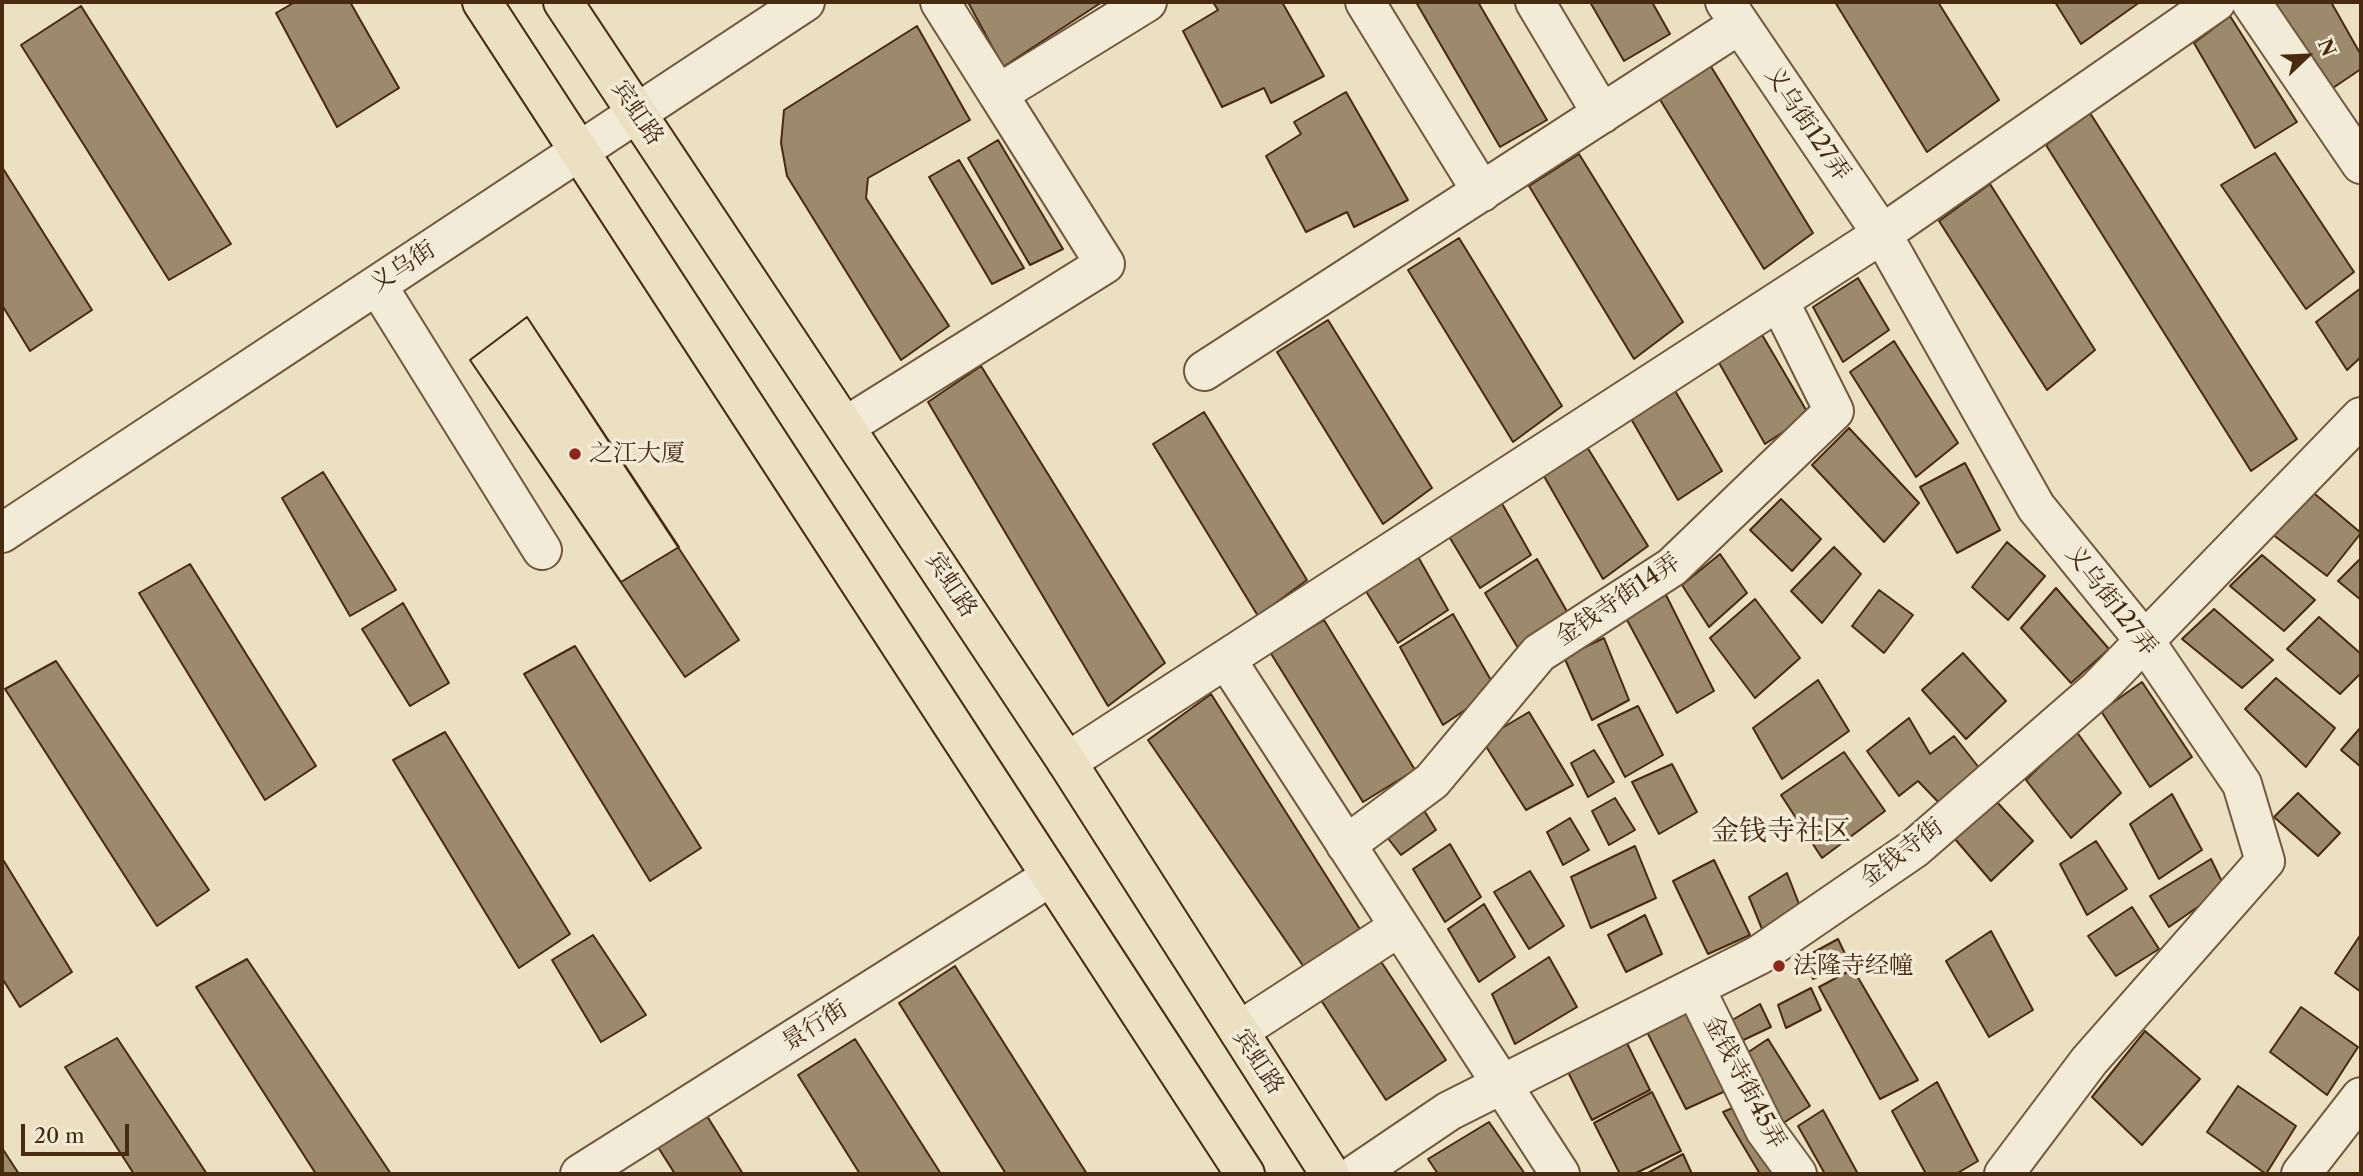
<!DOCTYPE html>
<html>
<head>
<meta charset="utf-8">
<style>
	body { margin:0 }
	#map { position:relative; width:2363px; height:1176px; overflow:hidden; background:#ebe0c2; font-family:"Libre Caslon Text",serif }
	canvas { display:block }
	.frame { position:absolute; inset:0; border:4px solid #482a0e; pointer-events:none }
	.north { position:absolute; left:2272px; top:21px; width:70px; height:70px; -webkit-text-stroke:5px #f2ebd7; paint-order:stroke; rotate:67deg; font-size:19px; font-weight:700; line-height:28px; text-align:center; color:#482a0e }
	.north::after { content:''; display:block; margin:auto; width:24px; height:32px; background:#482a0e; clip-path:polygon(50% 0,100% 100%,50% 72%,0 100%) }
	.scale { position:absolute; left:21px; top:1124px; width:108px; height:32px; box-sizing:border-box; border:4px solid #482a0e; border-top:0; padding-left:9px; font-size:21px; line-height:24px; white-space:nowrap; color:#482a0e; -webkit-text-stroke:5px #f2ebd7; paint-order:stroke }
</style>
</head>
<body>
<div id="map">
<canvas width="2363" height="1176"></canvas>
<div class="frame"></div>
<div class="north">N</div>
<div class="scale">20 m</div>
</div>
<script>
const context = document.querySelector('canvas').getContext('2d');
context.lineJoin = 'round';
function fill(path, color) { context.fillStyle = color; context.fill(path, 'evenodd'); }
const poly = rows => new Path2D(rows.map(r => 'M' + r).join(''));
function stroke(path, color, width, dash) { context.strokeStyle = color; context.lineWidth = width; context.lineCap = dash ? 'butt' : 'round'; context.setLineDash(dash || []); context.stroke(path); }
function drawText(font, color, halo, rows, align = 'center') {
  context.font = font + ' "Libre Caslon Text","Noto Serif SC",serif'; context.lineWidth = 7; context.setLineDash([]); context.textBaseline = 'middle'; context.strokeStyle = halo; context.fillStyle = color; for (const [text, x, y, turn = 0] of rows) {
    context.save(); context.translate(x, y); context.rotate((+turn || 0) * Math.PI / 180); context.textAlign = isNaN(turn) ? turn : align; if (halo) context.strokeText(text, 0, 0); context.fillText(text, 0, 0); context.restore();
  }
}
const building = poly([
	[295,2,350,2,399,88,337,127,276,13,295,2],
	[968,2,1102,2,1003,67,968,2],
	[1213,2,1282,2,1324,76,1271,103,1264,88,1222,107,1183,31,1218,10,1213,2],
	[1416,2,1478,2,1547,120,1500,147,1416,2],
	[1590,2,1652,2,1670,34,1624,61,1590,2],
	[1835,2,1938,2,1999,100,1927,152,1835,2],
	[2055,2,2140,2,2081,44,2055,2],
	[2272,2,2331,2,2361,55,2361,69,2324,94,2272,2],
	[81,6,231,244,169,280,21,45,81,6],
	[2230,16,2297,122,2255,148,2194,43,2230,16],
	[917,26,970,120,868,178,866,198,949,326,901,360,787,176,781,143,784,110,917,26],
	[1710,65,1813,233,1764,269,1659,98,1710,65],
	[1346,92,1408,200,1354,227,1347,212,1306,232,1266,156,1301,134,1294,122,1346,92],
	[2090,113,2297,439,2251,471,2046,145,2090,113],
	[998,140,1063,249,1030,265,968,158,998,140],
	[2275,153,2354,272,2306,309,2221,185,2275,153],
	[1579,154,1683,322,1634,359,1529,186,1579,154],
	[959,160,1024,268,992,284,929,177,959,160],
	[2,167,92,310,30,351,2,305,2,167],
	[1990,184,2095,350,2047,390,1939,221,1990,184],
	[1459,238,1562,406,1513,442,1408,270,1459,238],
	[1858,278,1889,330,1843,362,1813,307,1858,278],
	[2361,288,2361,357,2347,370,2316,322,2361,288],
	[527,317,739,640,685,677,470,360,527,317],
	[527,317,679,547,621,582,470,360,527,317],
	[1328,320,1432,488,1383,524,1277,352,1328,320],
	[1761,333,1809,415,1765,444,1718,361,1761,333],
	[1894,341,1958,443,1916,477,1850,372,1894,341],
	[981,366,1165,663,1108,706,928,402,981,366],
	[1674,389,1722,471,1678,500,1630,417,1674,389],
	[1204,412,1307,580,1258,616,1153,444,1204,412],
	[1849,428,1919,503,1884,542,1812,465,1849,428],
	[1584,442,1648,546,1603,579,1541,471,1584,442],
	[1965,463,2000,530,1957,553,1920,487,1965,463],
	[323,472,396,590,350,616,282,498,323,472],
	[2309,489,2361,533,2327,576,2272,534,2309,489],
	[1781,499,1821,539,1792,571,1750,530,1781,499],
	[1500,500,1531,555,1480,588,1447,533,1500,500],
	[2007,542,2045,576,2008,620,1972,587,2007,542],
	[1834,547,1861,574,1822,623,1791,591,1834,547],
	[1720,554,1747,593,1709,627,1682,585,1720,554],
	[1417,555,1448,610,1398,643,1364,588,1417,555],
	[2262,555,2315,600,2284,631,2230,586,2262,555],
	[2361,558,2361,600,2338,581,2361,558],
	[1537,559,1569,615,1518,648,1485,593,1537,559],
	[190,564,316,766,265,800,139,593,190,564],
	[2056,588,2109,649,2071,683,2021,628,2056,588],
	[1879,590,1913,615,1884,653,1852,626,1879,590],
	[1666,595,1714,691,1677,713,1626,618,1666,595],
	[1755,599,1800,658,1755,698,1710,638,1755,599],
	[403,603,449,683,410,706,362,629,403,603],
	[2214,609,2273,660,2242,688,2182,639,2214,609],
	[1453,614,1496,689,1443,725,1400,647,1453,614],
	[2319,617,2361,654,2361,673,2340,694,2287,649,2319,617],
	[1324,620,1415,770,1363,802,1270,652,1324,620],
	[1604,638,1629,700,1592,720,1564,657,1604,638],
	[575,646,701,848,650,881,524,674,575,646],
	[1963,653,2006,701,1966,739,1922,690,1963,653],
	[56,661,209,890,157,926,5,689,56,661],
	[2276,678,2335,728,2306,767,2245,709,2276,678],
	[1818,680,1849,731,1782,779,1753,728,1818,680],
	[2142,682,2192,757,2150,787,2101,711,2142,682],
	[1211,694,1363,934,1308,973,1148,740,1211,694],
	[1638,706,1663,755,1625,777,1598,725,1638,706],
	[1529,712,1573,785,1526,810,1482,740,1529,712],
	[1909,718,1930,754,1954,736,1984,774,1945,809,1918,781,1899,796,1867,751,1909,718],
	[2361,727,2361,767,2341,750,2361,727],
	[2076,731,2121,793,2071,838,2026,780,2076,731],
	[445,732,570,934,519,968,393,760,445,732],
	[1594,750,1614,782,1588,797,1571,763,1594,750],
	[1844,752,1885,811,1822,858,1781,795,1844,752],
	[1672,764,1697,812,1659,834,1632,782,1672,764],
	[2298,793,2340,833,2318,856,2274,817,2298,793],
	[2172,794,2202,850,2159,879,2130,824,2172,794],
	[1615,798,1635,830,1609,845,1592,811,1615,798],
	[1996,801,2033,841,1991,881,1955,839,1996,801],
	[1422,807,1436,830,1401,855,1383,832,1422,807],
	[1570,818,1589,850,1563,865,1547,832,1570,818],
	[2096,841,2127,889,2087,915,2060,864,2096,841],
	[1450,844,1481,897,1445,922,1413,869,1450,844],
	[1635,846,1656,898,1591,928,1571,877,1635,846],
	[2,858,72,972,20,1007,2,978,2,858],
	[2211,859,2225,888,2169,927,2150,896,2211,859],
	[1714,860,1750,935,1708,954,1673,881,1714,860],
	[1530,871,1564,926,1529,949,1494,892,1530,871],
	[1787,873,1801,909,1762,929,1749,897,1787,873],
	[1484,904,1515,957,1479,982,1448,929,1484,904],
	[2132,907,2159,949,2116,976,2088,936,2132,907],
	[1645,915,1662,954,1626,972,1608,935,1645,915],
	[1991,931,2033,1010,1989,1037,1946,961,1991,931],
	[2361,934,2361,992,2335,973,2361,934],
	[593,935,646,1015,601,1042,552,960,593,935],
	[1838,939,1849,962,1813,979,1805,957,1838,939],
	[1376,954,1446,1060,1386,1100,1319,997,1376,954],
	[1549,957,1577,1007,1515,1044,1492,994,1549,957],
	[247,959,391,1174,316,1174,196,987,247,959],
	[955,966,1087,1174,1006,1174,899,1003,955,966],
	[1853,969,1918,1080,1880,1099,1819,987,1853,969],
	[1811,988,1821,1010,1786,1028,1778,1005,1811,988],
	[1760,1004,1771,1027,1735,1044,1727,1023,1760,1004],
	[2301,1007,2358,1047,2327,1095,2270,1052,2301,1007],
	[1692,1009,1732,1088,1686,1109,1645,1028,1692,1009],
	[1621,1031,1650,1090,1592,1120,1563,1062,1621,1031],
	[2145,1031,2200,1079,2142,1145,2092,1097,2145,1031],
	[117,1038,207,1174,134,1174,65,1067,117,1038],
	[855,1039,941,1174,860,1174,798,1075,855,1039],
	[1768,1039,1810,1106,1777,1127,1738,1059,1768,1039],
	[1937,1082,1978,1161,1956,1174,1926,1174,1892,1111,1937,1082],
	[2238,1086,2296,1126,2266,1174,2207,1132,2238,1086],
	[1652,1092,1681,1151,1634,1174,1620,1174,1594,1123,1652,1092],
	[1740,1105,1783,1174,1760,1174,1723,1112,1740,1105],
	[1823,1110,1858,1174,1825,1174,1798,1126,1823,1110],
	[707,1116,743,1174,675,1174,656,1144,707,1116],
	[1489,1122,1525,1174,1438,1174,1428,1159,1489,1122],
	[2,1148,19,1174,2,1174,2,1148],
	[1683,1154,1692,1174,1646,1174,1683,1154]
]);
const minor = poly([
	[940,2,998,94,1147,2],
	[1365,2,1482,192],
	[1535,2,1602,114],
	[1725,2,1882,234,2036,507,2144,640,2242,784,2265,861,2089,1061,2004,1174],
	[2251,2,2361,164],
	[377,285,542,550],
	[1204,371,1740,24],
	[846,426,1105,264,998,94],
	[2,533,805,2],
	[1226,659,1560,1174],
	[1067,762,1882,234,2216,2],
	[1346,845,1432,781,1539,653,1672,567,1834,411,1779,301],
	[1695,988,1765,1130,1797,1174],
	[1239,1031,1399,927],
	[580,1174,1050,877],
	[1356,1174,1449,1111,1759,955,1915,848,2098,689,2361,417],
	[2301,1174,2361,1097]
]);
const major = poly([
	[482,2,1245,1174],
	[563,2,1067,762,1330,1174]
]);
const markers = [
	[575,454,7,"#8f2418"],
	[1779,966,7,"#8f2418"]
];
const streetNames = [
	["宾虹路",637,113,56],
	["义乌街127弄",1807,124,56],
	["义乌街",403,267,-33],
	["宾虹路",951,585,57],
	["金钱寺街14弄",1618,600,-34],
	["义乌街127弄",2111,601,52],
	["金钱寺街",1902,853,-37],
	["景行街",815,1026,-32],
	["宾虹路",1258,1062,57],
	["金钱寺街45弄",1744,1082,62]
];
const poiNames = [
	["之江大厦",589,454],
	["法隆寺经幢",1793,966]
];
const quarterNames = [
	["金钱寺社区",1781,832]
];
fill(building, '#9d896c');
stroke(building, '#482a0e', 2);
stroke(minor, '#71583b', 42);
stroke(major, '#482a0e', 42);
stroke(minor, '#f2ebd7', 38);
stroke(major, '#ebe0c2', 38);
for (const [x, y, r, color] of markers) { const dot = new Path2D(); dot.arc(x, y, r, 0, 2 * Math.PI); context.fillStyle = color; context.fill(dot); stroke(dot, '#f2ebd7', 2.5); }
drawText('24px', '#482a0e', '#f2ebd7', streetNames);
drawText('24px', '#482a0e', '#f2ebd7', poiNames, 'left');
drawText('28px', '#482a0e', '#f2ebd7', quarterNames);
</script>
</body>
</html>
